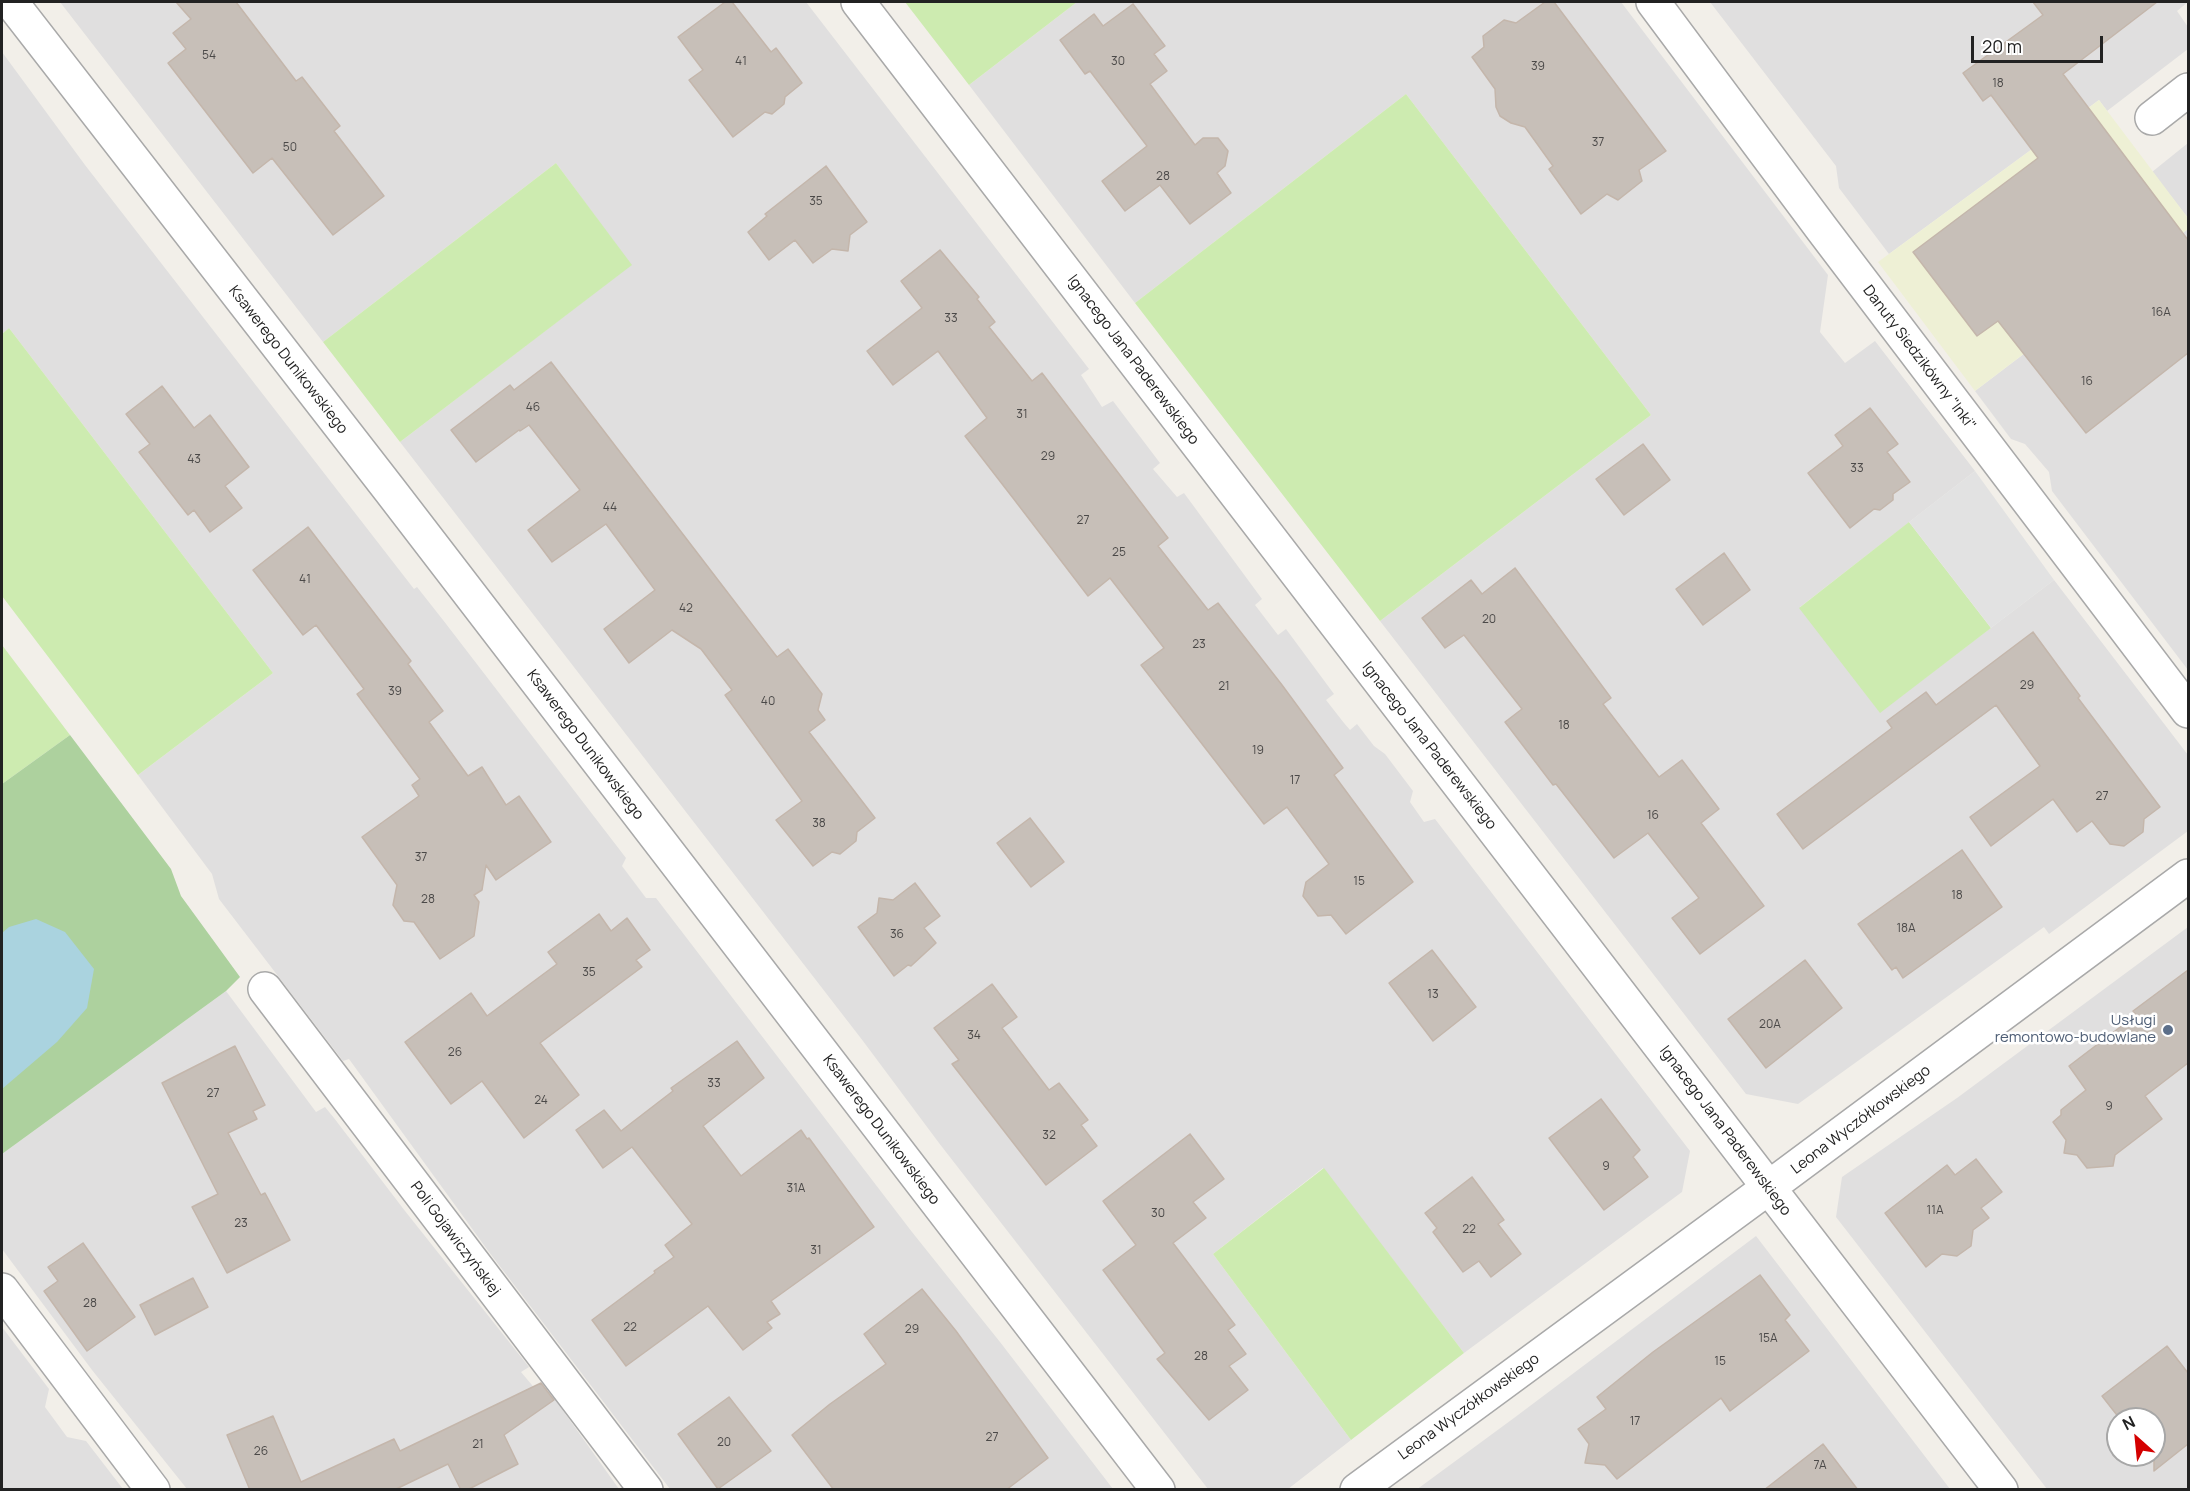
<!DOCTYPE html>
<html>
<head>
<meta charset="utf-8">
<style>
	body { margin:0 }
	#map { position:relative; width:2190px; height:1491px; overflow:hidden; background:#f2efe9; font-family:Manrope,sans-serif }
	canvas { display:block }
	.frame { position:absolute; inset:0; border:3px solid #222; pointer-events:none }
	.north { position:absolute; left:2106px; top:1407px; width:60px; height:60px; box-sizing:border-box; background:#fff; border:2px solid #a7a7a7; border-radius:50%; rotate:333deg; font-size:16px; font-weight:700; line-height:24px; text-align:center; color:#222 }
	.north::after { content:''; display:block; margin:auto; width:21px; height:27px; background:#d40000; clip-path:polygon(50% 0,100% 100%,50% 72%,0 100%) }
	.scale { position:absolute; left:1971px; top:36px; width:132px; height:27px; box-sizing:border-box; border:3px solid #222; border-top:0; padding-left:8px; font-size:18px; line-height:21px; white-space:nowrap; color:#222; -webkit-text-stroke:4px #fff; paint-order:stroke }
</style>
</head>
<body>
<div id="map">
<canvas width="2190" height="1491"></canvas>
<div class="frame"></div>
<div class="north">N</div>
<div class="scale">20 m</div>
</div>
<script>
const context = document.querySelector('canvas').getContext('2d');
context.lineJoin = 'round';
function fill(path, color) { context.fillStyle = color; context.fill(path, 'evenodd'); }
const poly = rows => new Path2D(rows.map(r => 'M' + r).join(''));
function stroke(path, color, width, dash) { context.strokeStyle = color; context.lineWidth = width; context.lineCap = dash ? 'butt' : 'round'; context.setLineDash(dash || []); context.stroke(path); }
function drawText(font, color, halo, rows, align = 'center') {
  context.font = font + ' Manrope,sans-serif'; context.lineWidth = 5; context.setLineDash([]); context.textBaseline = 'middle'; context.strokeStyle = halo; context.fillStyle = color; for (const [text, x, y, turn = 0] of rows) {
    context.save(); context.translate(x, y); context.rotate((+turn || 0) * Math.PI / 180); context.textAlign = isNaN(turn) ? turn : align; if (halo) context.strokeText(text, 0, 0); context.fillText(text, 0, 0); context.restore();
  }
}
const residential = poly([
	[60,2,806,2,1089,369,1081,375,1102,407,1113,401,1160,463,1153,469,1177,497,1184,493,1262,599,1255,605,1278,635,1286,629,1334,694,1326,700,1344,723,1350,730,1357,724,1374,746,1385,754,1413,791,1410,802,1424,822,1435,819,1690,1151,1682,1192,1464,1353,1323,1168,1213,1254,1351,1440,1288,1489,1208,1489,939,1143,863,1041,400,442,631,265,556,163,323,342],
	[1077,2,1621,2,1828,275,1820,332,1845,363,1875,341,1975,471,1800,607,1880,712,2054,580,2188,755,2188,831,2049,934,2044,927,1798,1104,1746,1094,1380,621,1651,415,1406,94,1135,303,969,85],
	[1710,2,2188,2,2177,11,2188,27,2188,49,2107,111,2099,100,1889,254,1839,188,1836,166],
	[2,52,85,165,414,589,417,587,443,620,626,858,622,866,646,898,656,898,912,1232,1000,1342,1113,1489,670,1489,489,1252,349,1059,343,1061,219,899,212,874,138,775,273,673,9,328,2,334],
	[2188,143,2188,218,2152,172],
	[2188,229,2188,670,2052,491,2049,472,2025,444,2011,439,1975,391],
	[2188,927,2188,1489,2047,1489,1836,1217,1842,1177,1957,1098],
	[2118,1419,2154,1419,2154,1455,2118,1455],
	[226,991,316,1112,325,1107,334,1118,405,1211,529,1367,521,1372,537,1391,554,1398,619,1489,187,1489,92,1370,2,1249,2,1154],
	[1756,1236,1950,1489,1416,1490,1514,1418],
	[2,1327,49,1389,45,1407,67,1437,86,1441,123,1489,2,1489]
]);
const farmland = poly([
	[2099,100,2188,218,2188,229,1975,391,1878,262]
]);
const grass = poly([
	[905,2,1077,2,969,85],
	[1406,94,1651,415,1380,621,1135,303],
	[556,163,632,265,400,442,323,342],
	[9,328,273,673,138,775,2,596,2,334],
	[1909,522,1991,628,1880,713,1799,608],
	[2,645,70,735,2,784],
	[1324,1168,1464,1353,1351,1440,1213,1254]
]);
const forest = poly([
	[70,735,171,869,181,896,240,977,226,991,2,1154,2,784]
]);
const parking = poly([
	[1975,471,2054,580,1991,628,1909,522]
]);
const water = poly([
	[36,919,65,932,94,969,87,1008,57,1042,2,1089,2,933,9,927]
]);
const building = poly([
	[176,2,236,2,296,81,302,77,340,126,334,131,384,196,333,235,272,158,253,173,168,63,186,49,173,33,191,19,176,2],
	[725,2,732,2,771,52,776,48,802,83,785,97,784,104,772,114,765,112,733,137,689,80,703,70,678,37,725,2],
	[1545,2,1554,2,1666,151,1639,170,1642,181,1618,200,1607,194,1581,214,1549,169,1553,166,1525,127,1511,123,1500,116,1496,107,1495,89,1472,57,1484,47,1483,36,1504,20,1516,23,1545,2],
	[2033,2,2157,2,2063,74,2188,240,2188,353,2086,433,1998,321,1977,336,1913,252,2038,158,1991,95,1983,101,1963,73,2043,15,2033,2],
	[1133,4,1165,46,1154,54,1167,71,1150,84,1195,145,1203,138,1218,138,1228,151,1225,166,1217,173,1231,193,1190,224,1160,185,1125,211,1102,181,1147,146,1090,71,1085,74,1060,40,1094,14,1103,26,1133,4],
	[826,166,867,222,850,235,848,251,832,249,813,263,795,240,769,260,748,232,767,216,765,214,826,166],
	[940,250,979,297,977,299,995,322,989,327,1032,381,1042,373,1168,538,1158,546,1208,610,1218,603,1282,685,1343,768,1334,775,1413,882,1346,934,1331,915,1318,916,1303,896,1306,882,1329,864,1287,807,1264,824,1141,665,1164,648,1110,578,1088,596,1013,498,965,436,987,418,938,351,893,385,867,351,922,308,901,281,940,250],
	[551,362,777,657,788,649,822,694,818,710,825,720,809,732,875,818,857,832,856,841,840,854,832,852,813,866,776,820,802,801,725,695,732,690,701,649,672,630,629,663,604,629,655,590,606,524,552,562,528,530,580,490,529,425,520,431,519,430,476,462,451,430,510,385,514,390,551,362],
	[162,386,194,428,210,415,249,467,225,486,242,508,210,532,194,510,188,515,139,452,150,444,126,414,162,386],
	[1870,408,1898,444,1887,452,1910,482,1893,494,1893,500,1880,510,1874,509,1850,528,1808,473,1843,446,1835,435,1870,408],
	[1643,444,1670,480,1624,515,1596,479,1643,444],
	[308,527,411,661,408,664,443,711,429,722,468,776,482,767,506,805,519,796,551,842,496,880,486,865,482,890,474,895,479,902,474,936,440,959,414,922,404,921,393,905,397,885,362,837,419,796,412,785,420,779,357,694,364,689,316,625,303,635,253,570,308,527],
	[1724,553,1750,590,1703,625,1676,589,1724,553],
	[1515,568,1611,698,1603,704,1659,777,1682,760,1719,809,1701,823,1764,906,1700,954,1672,918,1699,898,1648,833,1614,858,1556,784,1553,785,1505,722,1522,709,1464,635,1445,648,1422,618,1471,580,1482,594,1515,568],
	[2033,632,2080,696,2078,698,2160,807,2144,819,2143,832,2124,846,2110,844,2092,821,2077,832,2053,799,1991,846,1970,817,2040,766,1996,705,1803,849,1777,814,1892,728,1887,721,1926,692,1936,705,2033,632],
	[1030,818,1064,862,1031,887,997,843,1030,818],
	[1962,850,2002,907,1903,978,1896,967,1892,970,1858,924,1962,850],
	[915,883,940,916,924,928,936,943,911,966,908,965,894,976,858,927,877,913,879,898,893,900,915,883],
	[599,914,611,931,627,918,650,950,636,960,642,967,540,1043,579,1095,524,1138,482,1081,451,1104,405,1042,471,993,487,1016,557,964,548,952,599,914],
	[1432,950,1476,1007,1433,1041,1389,983,1432,950],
	[1805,960,1842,1008,1766,1068,1728,1019,1805,960],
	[2188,970,2188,1063,2145,1096,2162,1119,2115,1155,2113,1166,2087,1168,2077,1155,2064,1153,2066,1140,2053,1122,2061,1115,2061,1110,2086,1090,2069,1066,2136,1015,2133,1011,2188,970],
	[992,984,1017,1017,1002,1028,1049,1090,1059,1083,1088,1120,1081,1125,1097,1146,1046,1185,952,1064,959,1060,934,1028,992,984],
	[737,1041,764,1078,703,1126,741,1176,801,1130,807,1139,809,1138,874,1227,771,1301,780,1314,767,1322,772,1328,743,1350,708,1306,626,1366,592,1320,655,1273,654,1271,674,1257,665,1245,692,1224,632,1147,603,1168,576,1130,604,1110,621,1131,673,1091,671,1088,737,1041],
	[235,1046,265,1105,253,1111,257,1119,228,1133,261,1195,265,1193,290,1240,227,1273,192,1207,218,1194,162,1083,235,1046],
	[1601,1099,1640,1150,1633,1157,1648,1177,1604,1210,1549,1138,1601,1099],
	[1190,1134,1224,1179,1193,1202,1206,1218,1173,1243,1235,1325,1228,1330,1246,1354,1229,1366,1248,1390,1209,1420,1157,1359,1165,1353,1103,1270,1136,1245,1103,1201,1190,1134],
	[1976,1159,2002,1192,1981,1208,1989,1218,1973,1230,1971,1246,1957,1256,1942,1254,1926,1267,1885,1213,1947,1165,1955,1175,1976,1159],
	[1472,1177,1504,1220,1498,1224,1521,1254,1491,1277,1479,1261,1463,1272,1433,1232,1437,1228,1425,1213,1472,1177],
	[83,1243,135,1317,87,1351,44,1291,58,1281,48,1267,83,1243],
	[1760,1275,1790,1315,1785,1320,1809,1351,1730,1411,1721,1398,1617,1479,1605,1465,1585,1463,1589,1444,1578,1429,1606,1409,1597,1397,1653,1352,1760,1275],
	[193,1278,208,1307,155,1335,140,1305,193,1278],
	[922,1289,956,1331,1048,1458,1006,1490,834,1490,792,1435,830,1404,886,1364,864,1334,922,1289],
	[2167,1346,2188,1373,2188,1444,2154,1471,2154,1419,2120,1419,2102,1396,2167,1346],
	[541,1383,554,1400,504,1435,518,1464,467,1490,461,1490,448,1464,394,1490,250,1490,227,1435,273,1416,301,1482,394,1439,400,1451,541,1383],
	[729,1397,771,1451,718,1489,678,1434,729,1397],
	[1823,1444,1858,1490,1764,1490,1823,1444]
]);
const minor = poly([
	[11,2,389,489,1158,1490],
	[858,2,2001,1490],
	[1653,2,1822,229,2188,711],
	[2152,118,2188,90],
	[265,989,646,1490],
	[2,1290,153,1490],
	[1357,1490,1768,1188,2188,876]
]);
const markers = [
	[2168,1030,6,"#5c6f8a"]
];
const numberNames = [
	["54",209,56],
	["41",741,62],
	["30",1118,62],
	["39",1538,67],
	["18",1998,84],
	["37",1598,143],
	["50",290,148],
	["28",1163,177],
	["35",816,202],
	["16A",2161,313],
	["33",951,319],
	["16",2087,382],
	["46",533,408],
	["31",1022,415],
	["29",1048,457],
	["43",194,460],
	["33",1857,469],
	["44",610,508],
	["27",1083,521],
	["25",1119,553],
	["41",305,580],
	["42",686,609],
	["20",1489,620],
	["23",1199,645],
	["29",2027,686],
	["21",1224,687],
	["39",395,692],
	["40",768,702],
	["18",1564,726],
	["19",1258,751],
	["17",1295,781],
	["27",2102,797],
	["16",1653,816],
	["38",819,824],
	["37",421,858],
	["15",1359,882],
	["18",1957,896],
	["28",428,900],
	["18A",1906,929],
	["36",897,935],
	["35",589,973],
	["13",1433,995],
	["20A",1770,1025],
	["34",974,1036],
	["26",455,1053],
	["33",714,1084],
	["27",213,1094],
	["24",541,1101],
	["9",2109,1107],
	["32",1049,1136],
	["9",1606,1167],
	["31A",796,1189],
	["11A",1935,1211],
	["30",1158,1214],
	["23",241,1224],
	["22",1469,1230],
	["31",816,1251],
	["28",90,1304],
	["22",630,1328],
	["29",912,1330],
	["15A",1768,1339],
	["28",1201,1357],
	["15",1720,1362],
	["17",1635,1422],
	["27",992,1438],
	["20",724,1443],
	["21",478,1445],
	["26",261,1452],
	["7A",1820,1466]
];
const streetNames = [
	["Danuty Siedzikówny \"Inki\"",1919,358,53],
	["Ksawerego Dunikowskiego",288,360,52],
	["Ignacego Jana Paderewskiego",1133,360,53],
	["Ksawerego Dunikowskiego",585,745,53],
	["Ignacego Jana Paderewskiego",1429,746,52],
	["Leona Wyczółkowskiego",1861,1120,-37],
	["Ksawerego Dunikowskiego",881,1130,53],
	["Ignacego Jana Paderewskiego",1725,1131,53],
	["Poli Gojawiczyńskiej",455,1239,53],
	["Leona Wyczółkowskiego",1469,1407,-36]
];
const serviceNames = [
	["Usługi",2156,1021],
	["remontowo-budowlane",2156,1038]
];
fill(residential, '#e0dfdf');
fill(farmland, '#eef0d5');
fill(grass, '#cdebb0');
fill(forest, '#add19e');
fill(parking, '#e2e2e2');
fill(water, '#aad3df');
fill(building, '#c7bfb8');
stroke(building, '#c4b6ab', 1.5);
stroke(minor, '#a9a9a9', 36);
stroke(minor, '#fff', 33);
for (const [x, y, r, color] of markers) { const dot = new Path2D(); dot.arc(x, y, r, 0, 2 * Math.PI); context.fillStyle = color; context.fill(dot); stroke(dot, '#fff', 2); }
drawText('12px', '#4b4948', null, numberNames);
drawText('15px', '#222', '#fff', streetNames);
drawText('15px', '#4e5e75', '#fff', serviceNames, 'right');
</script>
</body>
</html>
